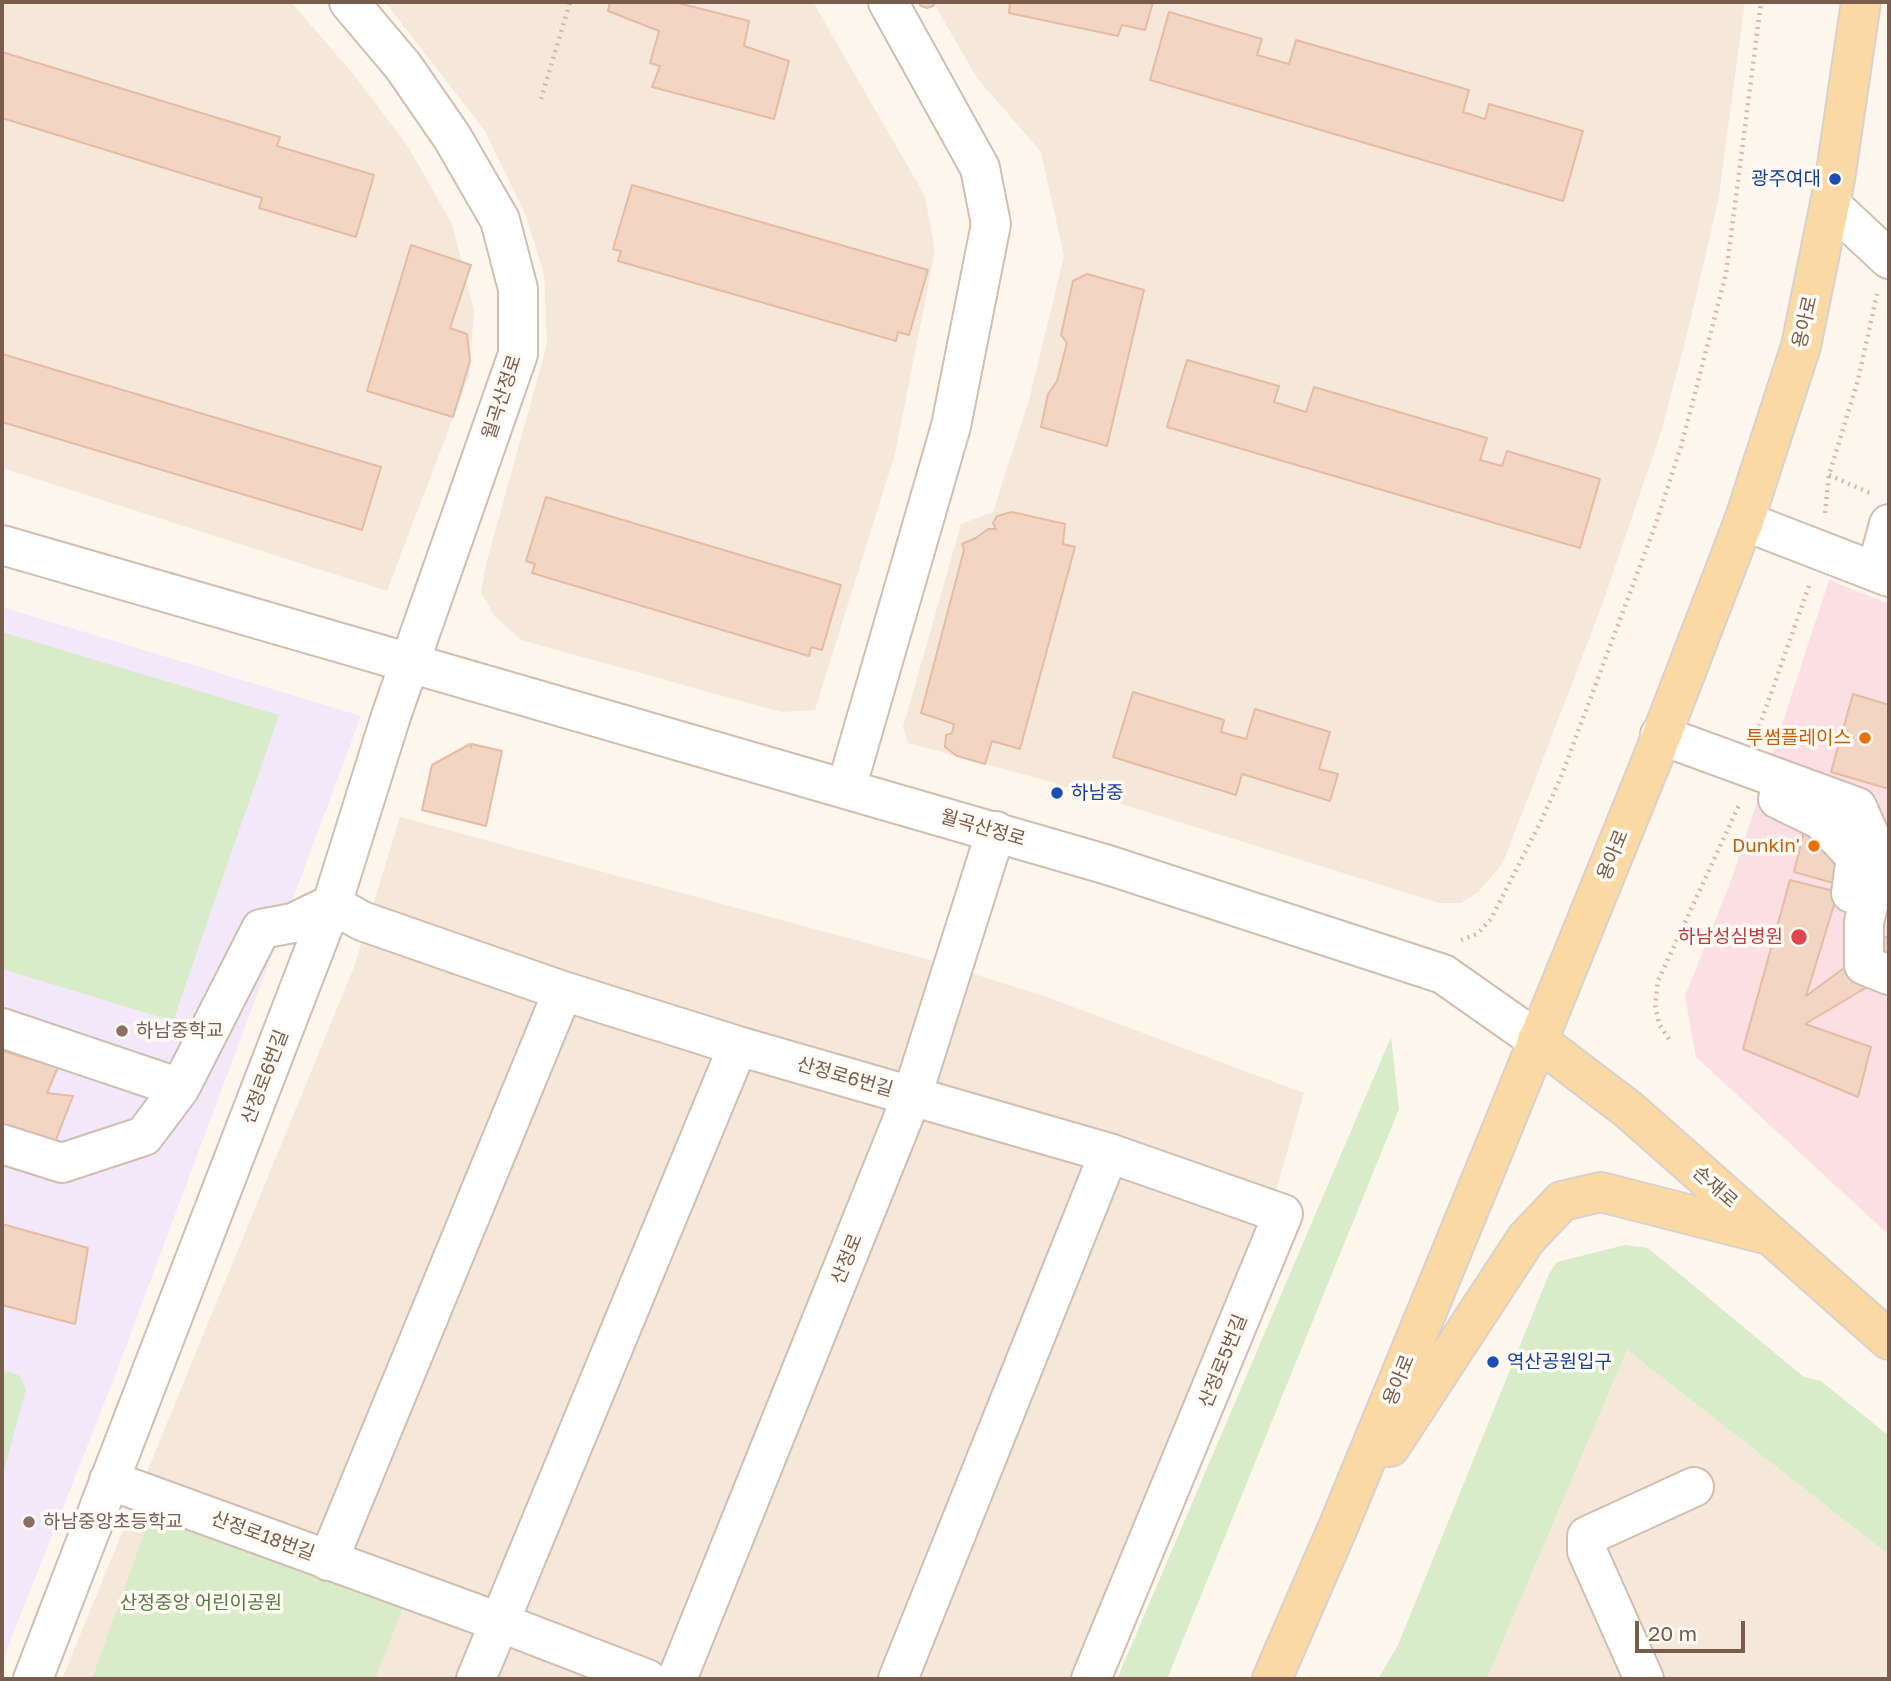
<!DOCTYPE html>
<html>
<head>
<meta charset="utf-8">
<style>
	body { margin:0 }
	#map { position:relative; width:1891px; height:1681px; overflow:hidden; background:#fdf6ec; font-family:"Golos Text",sans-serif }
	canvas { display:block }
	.frame { position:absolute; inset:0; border:4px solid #7a5c4d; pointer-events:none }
	.scale { position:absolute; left:1635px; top:1621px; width:110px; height:32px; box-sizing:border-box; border:4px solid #7a5c4d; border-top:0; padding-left:9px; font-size:21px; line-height:24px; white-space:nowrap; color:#7a5c4d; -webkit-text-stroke:5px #fffaf3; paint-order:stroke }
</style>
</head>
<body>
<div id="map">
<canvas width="1891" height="1681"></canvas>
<div class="frame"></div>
<div class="scale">20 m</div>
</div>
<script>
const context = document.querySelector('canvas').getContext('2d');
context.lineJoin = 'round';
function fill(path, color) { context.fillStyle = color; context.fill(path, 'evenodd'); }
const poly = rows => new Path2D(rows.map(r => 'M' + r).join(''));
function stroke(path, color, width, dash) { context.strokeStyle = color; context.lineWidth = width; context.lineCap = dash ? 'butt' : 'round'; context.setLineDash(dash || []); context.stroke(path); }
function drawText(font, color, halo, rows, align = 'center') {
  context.font = font + ' "Golos Text","Noto Sans KR",sans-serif'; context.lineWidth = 7; context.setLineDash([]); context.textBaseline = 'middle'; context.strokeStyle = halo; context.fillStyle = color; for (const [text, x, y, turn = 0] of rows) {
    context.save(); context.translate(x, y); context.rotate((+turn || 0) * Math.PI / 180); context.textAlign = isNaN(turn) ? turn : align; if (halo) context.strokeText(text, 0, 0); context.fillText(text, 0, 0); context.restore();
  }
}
const residential = poly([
	[2,2,291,2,354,75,409,148,452,224,474,310,469,376,387,591,2,468],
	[385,2,813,2,925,196,935,251,895,454,815,710,781,712,521,640,495,617,481,592,486,564,547,344,544,274,526,216,485,131],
	[933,2,1745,2,1718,202,1688,330,1661,432,1601,608,1503,863,1479,891,1461,903,1439,903,1051,782,908,743,903,727,961,524,993,512,1029,400,1064,256,1041,152,977,78],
	[400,817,926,959,1044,996,1304,1093,1271,1208,1072,1679,62,1679,354,967],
	[1627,1350,1889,1555,1889,1679,1487,1679]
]);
const education = poly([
	[2,607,361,716,113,1381,2,1662]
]);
const medical = poly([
	[1829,580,1889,604,1889,1235,1696,1057,1685,996,1732,878]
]);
const green = poly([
	[2,632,279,715,173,1021,2,969],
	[1391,1037,1399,1109,1167,1679,1117,1679],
	[1625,1245,1648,1248,1804,1377,1821,1381,1889,1436,1889,1555,1627,1350,1487,1679,1378,1679,1398,1645,1549,1274,1557,1262],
	[2,1370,19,1375,26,1389,2,1478],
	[181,1512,403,1608,375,1679,92,1679,147,1525]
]);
const building = poly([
	[610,2,674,2,749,21,744,46,789,61,774,119,652,87,660,66,650,63,659,31,608,11,610,2],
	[918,2,936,2,933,6,927,8,921,6,918,2],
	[1010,2,1153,2,1145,30,1122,25,1118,36,1009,13,1010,2],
	[1169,12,1262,39,1257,55,1289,64,1296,40,1469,90,1463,112,1485,119,1489,104,1583,131,1563,201,1150,80,1169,12],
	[2,52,280,137,277,146,374,175,356,237,259,208,262,198,2,118,2,52],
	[632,185,928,270,909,335,898,332,896,341,618,261,621,251,613,249,632,185],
	[411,245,471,265,450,328,467,334,470,361,453,417,367,391,411,245],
	[1087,274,1144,290,1107,446,1041,427,1048,394,1057,381,1067,343,1061,335,1073,281,1087,274],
	[2,354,381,467,362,530,2,422,2,354],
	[1187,360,1279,386,1274,402,1306,412,1314,387,1487,438,1480,460,1502,466,1507,451,1600,479,1580,548,1167,427,1187,360],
	[546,497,841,585,822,650,811,647,809,656,532,573,535,564,526,561,546,497],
	[1012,512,1065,524,1063,544,1075,547,1020,749,992,741,985,764,957,756,945,747,946,735,952,733,954,724,921,713,964,550,962,544,976,538,988,529,996,529,993,523,997,516,1012,512],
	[1133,692,1224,720,1221,732,1246,739,1255,709,1330,732,1319,769,1338,774,1330,801,1242,774,1236,795,1113,757,1133,692],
	[1853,694,1889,705,1889,789,1831,772,1853,694],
	[470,744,471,747,472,744,502,751,486,826,422,810,432,765,470,744],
	[1805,827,1840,859,1837,884,1794,872,1805,827],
	[1790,880,1838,892,1806,996,1889,935,1889,974,1805,1024,1871,1047,1858,1097,1743,1049,1790,880],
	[2,1051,58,1067,47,1093,73,1096,55,1142,2,1127,2,1051],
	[2,1224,88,1248,75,1324,2,1305,2,1224]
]);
const path = poly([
	[541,99,570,2],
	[1829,475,1870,493],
	[1825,513,1829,475,1858,380,1877,294],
	[1757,733,1809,586],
	[1461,940,1477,934,1491,919,1542,819,1561,777,1655,526,1682,443,1726,274,1761,2],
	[1669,1039,1659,1024,1655,1005,1658,981,1739,805]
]);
const minor = poly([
	[1830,204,1889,259],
	[1744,521,1889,577],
	[2,545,1108,865,1443,974,1537,1040],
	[1876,572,1889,524],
	[1660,735,1857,807,1874,845,1877,868,1864,922,1864,965,1889,975],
	[846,789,951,426,991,224,980,168,888,2],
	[1778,799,1821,820,1856,857,1851,893],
	[332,904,362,921,563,991,738,1046,1109,1153,1283,1214,1091,1679],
	[2,1028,180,1088],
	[2,1144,62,1163,144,1136,180,1088,261,929,293,923,332,904],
	[109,1480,499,1622,647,1679],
	[328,1561,563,991],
	[33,1679,332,904,391,716,518,354,518,289,500,220,452,137,403,66,349,2],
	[476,1679,738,1046],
	[677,1679,912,1096,996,831],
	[898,1679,1109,1153],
	[1644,1679,1587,1551,1587,1536,1694,1487]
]);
const major = poly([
	[1537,1040,1629,1110,1889,1340],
	[1390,1447,1526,1239,1562,1201,1601,1192,1769,1235],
	[1272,1679,1339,1525,1493,1151,1652,760,1744,521,1801,346,1835,179,1861,2]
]);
const markers = [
	[1835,179,7,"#1a4fb4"],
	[1865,738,7,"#e8710a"],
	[1057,793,7,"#1a4fb4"],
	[1814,846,7,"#e8710a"],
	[1799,937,9,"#e0444e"],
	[122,1031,7,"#8d6e63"],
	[1493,1362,7,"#1a4fb4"],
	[29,1522,7,"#8d6e63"]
];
const transitNames = [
	["광주여대",1821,179,"right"],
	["하남중",1071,793],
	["역산공원입구",1507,1362]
];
const streetNames = [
	["용아로",1805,322,-77],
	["월곡산정로",502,397,-72],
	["월곡산정로",983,828,16],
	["용아로",1613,855,-68],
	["산정로6번길",265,1077,-69],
	["산정로6번길",845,1077,16],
	["손재로",1715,1187,42],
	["산정로",847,1259,-68],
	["산정로5번길",1223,1361,-68],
	["용아로",1399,1380,-68],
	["산정로18번길",263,1536,20]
];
const foodNames = [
	["투썸플레이스",1851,738],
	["Dunkin'",1800,846]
];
const healthNames = [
	["하남성심병원",1783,937]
];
const educationNames = [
	["하남중학교",136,1031],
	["하남중앙초등학교",43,1522]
];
const parkNames = [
	["산정중앙 어린이공원",201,1603]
];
fill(residential, '#f5e8da');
fill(education, '#f3e8fa');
fill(medical, '#fbdfe3');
fill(green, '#d8ecc9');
fill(building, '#f3d5c3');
stroke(building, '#e6bba3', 2);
stroke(minor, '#d1beb0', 42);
stroke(major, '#dad1cd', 42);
stroke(path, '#d9b8a5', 4.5, [2, 5]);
stroke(minor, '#fff', 38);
stroke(major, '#fbd9a5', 38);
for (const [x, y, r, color] of markers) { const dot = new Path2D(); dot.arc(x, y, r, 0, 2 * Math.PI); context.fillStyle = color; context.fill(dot); stroke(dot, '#fffaf3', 2.5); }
drawText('19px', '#164399', '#fffaf3', transitNames, 'left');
drawText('19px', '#7a5c4d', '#fffaf3', streetNames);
drawText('19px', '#c56008', '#fffaf3', foodNames, 'right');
drawText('19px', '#be3a42', '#fffaf3', healthNames, 'right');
drawText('19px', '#785e54', '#fffaf3', educationNames, 'left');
drawText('19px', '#537a41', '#fffaf3', parkNames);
</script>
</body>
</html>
